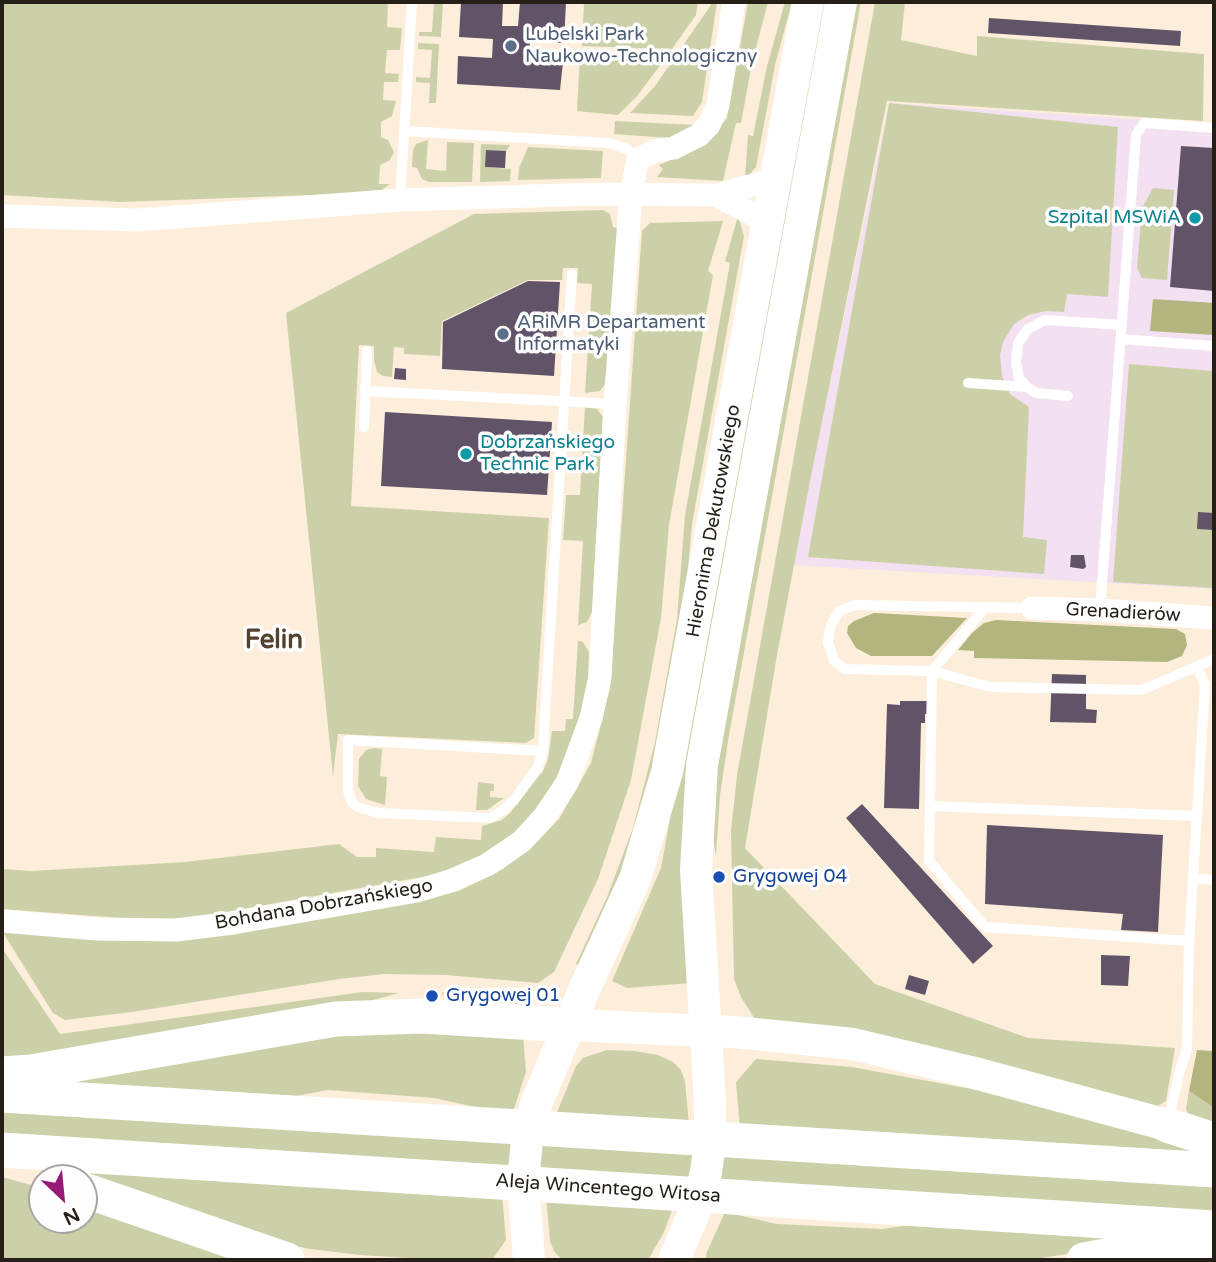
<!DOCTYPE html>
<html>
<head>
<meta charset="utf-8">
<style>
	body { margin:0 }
	#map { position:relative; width:1216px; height:1262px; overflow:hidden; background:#fdeedb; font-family:"Varela Round",sans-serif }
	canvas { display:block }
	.frame { position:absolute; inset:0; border:4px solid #261f17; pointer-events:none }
	.north { position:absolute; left:28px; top:1164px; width:70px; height:70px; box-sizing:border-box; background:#fefefe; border:2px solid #a8a5a2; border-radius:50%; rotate:154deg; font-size:19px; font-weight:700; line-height:28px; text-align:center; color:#261f17 }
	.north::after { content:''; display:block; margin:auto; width:24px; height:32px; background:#961b75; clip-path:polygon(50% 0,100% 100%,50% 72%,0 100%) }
</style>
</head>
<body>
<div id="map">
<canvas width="1216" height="1262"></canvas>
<div class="frame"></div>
<div class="north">N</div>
</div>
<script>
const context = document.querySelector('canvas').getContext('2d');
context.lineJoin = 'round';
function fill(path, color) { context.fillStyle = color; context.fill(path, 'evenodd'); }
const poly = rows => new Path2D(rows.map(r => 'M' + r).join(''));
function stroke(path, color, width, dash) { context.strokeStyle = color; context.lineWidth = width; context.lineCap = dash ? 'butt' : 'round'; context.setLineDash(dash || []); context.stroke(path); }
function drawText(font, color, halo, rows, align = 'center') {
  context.font = font + ' "Varela Round",sans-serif'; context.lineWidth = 7; context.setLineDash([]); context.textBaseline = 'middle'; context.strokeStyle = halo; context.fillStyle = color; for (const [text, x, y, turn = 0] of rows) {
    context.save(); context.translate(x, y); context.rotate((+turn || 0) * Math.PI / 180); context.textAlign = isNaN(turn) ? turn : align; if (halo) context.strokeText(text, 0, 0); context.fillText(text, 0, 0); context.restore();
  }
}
const medical = poly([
	[889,103,1214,124,1214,589,792,565]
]);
const green = poly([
	[2,2,388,2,387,27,402,28,400,50,387,50,385,73,399,74,398,82,384,82,383,100,396,101,392,116,381,122,381,137,388,140,394,152,390,160,380,165,379,184,390,184,379,192,365,193,120,202,2,195],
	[434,2,443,2,441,37,419,36,419,32,432,32],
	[584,2,698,2,696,15,672,49,582,46],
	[713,2,717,2,702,102,693,116,630,113,655,86],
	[748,2,768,2,752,63,741,123,736,123,723,181,657,177,663,169,659,165,706,145,727,118],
	[785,2,792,2,775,65,756,167,745,179,748,135,753,136,767,66],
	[818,2,831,2,698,744,691,983,627,988,612,981,661,868],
	[853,2,861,2,728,741,720,795,716,856,712,832,711,795],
	[875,2,905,2,901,40,977,56,977,36,1204,54,1203,121,887,101,810,481,777,655,745,848,875,984,1028,1038,1175,1048,1166,1101,1153,1109,758,1024,741,997,734,979,731,831,737,775],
	[418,43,439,44,436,103,429,103,430,83,416,82,416,77,430,78,432,50,418,49],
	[580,53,581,53,665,59,637,96,618,115,577,111],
	[889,103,1118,127,1108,297,1067,294,1064,312,1046,311,1028,315,1014,324,1003,342,1000,355,1002,376,1010,394,1029,407,1023,537,1047,540,1044,574,808,557],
	[615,121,695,125,669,138,614,134],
	[428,140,426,169,446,171,447,142,474,143,472,182,429,182,422,179,417,168,412,167,413,150,416,144],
	[481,144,510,145,506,151,486,150,486,167,511,169,510,181,480,182],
	[528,147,603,151,601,178,518,180,519,168],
	[1153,188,1174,190,1167,280,1142,278,1137,268,1142,208],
	[603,210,610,214,613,227,618,228,608,380,600,391,585,393,592,284,577,283,578,268,563,268,562,280,528,280,442,321,440,356,404,354,404,348,394,347,392,377,383,376,377,372,374,360,374,346,359,345,351,506,549,518,534,738,526,743,338,734,333,776,286,313,474,214],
	[738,216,744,236,692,524,685,603,666,721,632,854,583,968,576,964,607,897,633,828,655,742,677,619,685,515,730,263,725,261],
	[723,221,708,271,713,275,669,525,661,618,631,780,598,879,554,972,538,983,446,975,384,974,339,979,132,1012,65,1020,53,1013,2,931,160,941,220,936,410,902,459,891,503,869,530,849,559,819,591,763,610,688,642,231,650,223],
	[1129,364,1214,371,1214,588,1113,582],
	[585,407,597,409,603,417,592,612,587,622,578,625,583,541,563,540,566,495,580,495],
	[578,641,583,642,589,652,588,680,583,706,569,757,532,818,492,851,439,874,186,919,146,920,2,909,2,869,31,871,185,862,339,844,357,857,376,857,376,848,434,852,436,837,481,840,482,826,502,820,510,813,543,771,548,759,552,731,565,731,566,719,573,719],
	[374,748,382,749,380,776,387,777,385,805,366,799,358,786,359,759,366,750],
	[478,782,494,784,494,791,490,791,490,797,504,798,487,810,476,810],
	[2,948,60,1034,363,992,399,993,369,1001,58,1053,2,1058],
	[442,992,517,997,525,1000,524,1009,443,996],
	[344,1029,523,1034,526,1072,512,1115,434,1098,328,1090,270,1101,16,1083],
	[607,1050,635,1051,658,1055,673,1062,681,1070,685,1081,689,1124,556,1115,576,1066,583,1058],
	[756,1059,852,1067,993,1093,1214,1150,1214,1158,740,1128,736,1082],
	[1189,1091,1214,1108,1214,1128,1190,1117,1186,1109],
	[2,1106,1214,1184,1214,1214,2,1137],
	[42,1166,502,1194,506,1240,492,1260,439,1260,360,1255,310,1249,281,1243],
	[2,1177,42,1188,42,1220,84,1220,84,1200,257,1260,2,1260],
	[546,1197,674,1205,664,1232,648,1260,562,1260,554,1251,550,1241],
	[725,1212,777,1224,882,1229,925,1223,1163,1239,1029,1260,706,1260,706,1254]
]);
const forest = poly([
	[1153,299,1214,303,1214,335,1150,331],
	[874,613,967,618,932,656,871,656,856,648,847,633,848,626,854,621],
	[996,620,1176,629,1185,634,1187,645,1182,656,1167,662,974,658,974,651,958,650,972,633,984,623],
	[1197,1050,1214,1051,1214,1108,1189,1091]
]);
const building = poly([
	[461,2,503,2,502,26,518,26,520,2,566,2,564,43,530,41,529,60,563,62,560,90,457,84,458,56,492,58,493,39,459,37],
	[989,18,1181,31,1180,46,988,33],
	[1181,146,1214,148,1214,291,1170,287],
	[486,150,506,151,505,168,485,167],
	[528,281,560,282,554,376,442,369,443,322],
	[395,368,406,369,406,380,394,379],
	[385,412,552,422,547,495,381,486],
	[1198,512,1214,513,1214,530,1197,529],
	[1071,555,1084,555,1086,567,1083,569,1070,567],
	[1052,674,1086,675,1086,709,1097,710,1096,723,1050,722],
	[900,701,929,701,929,714,925,714,925,723,921,723,919,809,884,808,887,704,900,705],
	[862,804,993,946,973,964,846,818],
	[987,825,1163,835,1158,932,1121,930,1123,914,985,904],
	[1101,955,1130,956,1128,986,1101,985],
	[909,975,929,981,925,995,905,989]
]);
const lane = poly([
	[405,131,609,143,627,149,638,159],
	[400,200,412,2],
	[1121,339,1214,346],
	[968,383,1027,387],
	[365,391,615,404],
	[1068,396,1036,393,1027,387,1019,378,1016,362,1018,343,1028,329,1045,320,1122,325],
	[364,427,367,351],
	[985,608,932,671,990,687,1142,690,1214,659],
	[1032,608,855,605,839,611,830,627,828,643,834,660,844,669,932,671,930,806,1197,816],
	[1100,610,1136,135,1144,123,1214,128],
	[543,751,348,740,348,791,352,802,357,807,379,813,490,818,502,811,514,800,538,767,543,751,544,730,572,274],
	[930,806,929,861,985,927,1189,941],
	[1193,878,1214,880],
	[1168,1123,1180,1070,1187,1049,1189,941,1205,685,1197,667]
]);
const street = poly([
	[715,195,768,222],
	[2,216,137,220,400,200,598,194,715,195,776,179],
	[1032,608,1100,610,1214,618],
	[2,921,97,929,176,930,233,923,417,891,450,881,487,865,522,841,544,817,567,783,591,718,600,677,615,404,631,194,638,159,655,151,674,148,699,135,709,125,718,105,734,2]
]);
const secondary = poly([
	[569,1025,735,1032,853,1044,975,1073,1167,1125],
	[529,1260,523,1180,527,1141,536,1104,584,990,635,879,667,772,808,2],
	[674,1260,697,1206,706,1172,710,1143,710,1102,696,870,702,765,841,2]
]);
const primary = poly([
	[2,1074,31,1072,336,1019,422,1016,569,1025],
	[2,1095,1214,1170],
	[1167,1125,1214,1140],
	[2,1150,1214,1228],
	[84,1190,287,1260],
	[1084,1260,1133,1251,1198,1245]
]);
const markers = [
	[511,46,7,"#5c6f8a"],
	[1195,218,7,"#0f9aa8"],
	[503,334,7,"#5c6f8a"],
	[466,454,7,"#0f9aa8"],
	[719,877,7,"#1a4fb4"],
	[432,996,7,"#1a4fb4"]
];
const serviceNames = [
	["Lubelski Park",525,35],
	["Naukowo-Technologiczny",525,57],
	["ARiMR Departament",517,323],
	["Informatyki",517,345]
];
const cultureNames = [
	["Szpital MSWiA",1181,218],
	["Dobrzańskiego",480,443,"left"],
	["Technic Park",480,465,"left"]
];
const streetNames = [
	["Hieronima Dekutowskiego",714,521,-80],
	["Grenadierów",1123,613,3],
	["Bohdana Dobrzańskiego",324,905,-10],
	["Aleja Wincentego Witosa",608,1189,4]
];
const transitNames = [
	["Grygowej 04",733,877],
	["Grygowej 01",446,996]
];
const districtNames = [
	["Felin",274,641]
];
fill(medical, '#f3e0f0');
fill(green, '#ccd0a8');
fill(forest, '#b2b67e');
fill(building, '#625468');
stroke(lane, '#fff', 10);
stroke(street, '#fff', 23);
stroke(secondary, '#fff', 32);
stroke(primary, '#fff', 35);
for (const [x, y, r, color] of markers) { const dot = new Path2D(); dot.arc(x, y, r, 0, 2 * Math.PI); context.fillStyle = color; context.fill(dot); stroke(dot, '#fefefe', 2.5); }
drawText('19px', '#4e5e75', '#fefefe', serviceNames, 'left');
drawText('19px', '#0d838f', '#fefefe', cultureNames, 'right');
drawText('19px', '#261f17', '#fefefe', streetNames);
drawText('19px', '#164399', '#fefefe', transitNames, 'left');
drawText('bold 26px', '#52422f', '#fefefe', districtNames);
</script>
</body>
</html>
